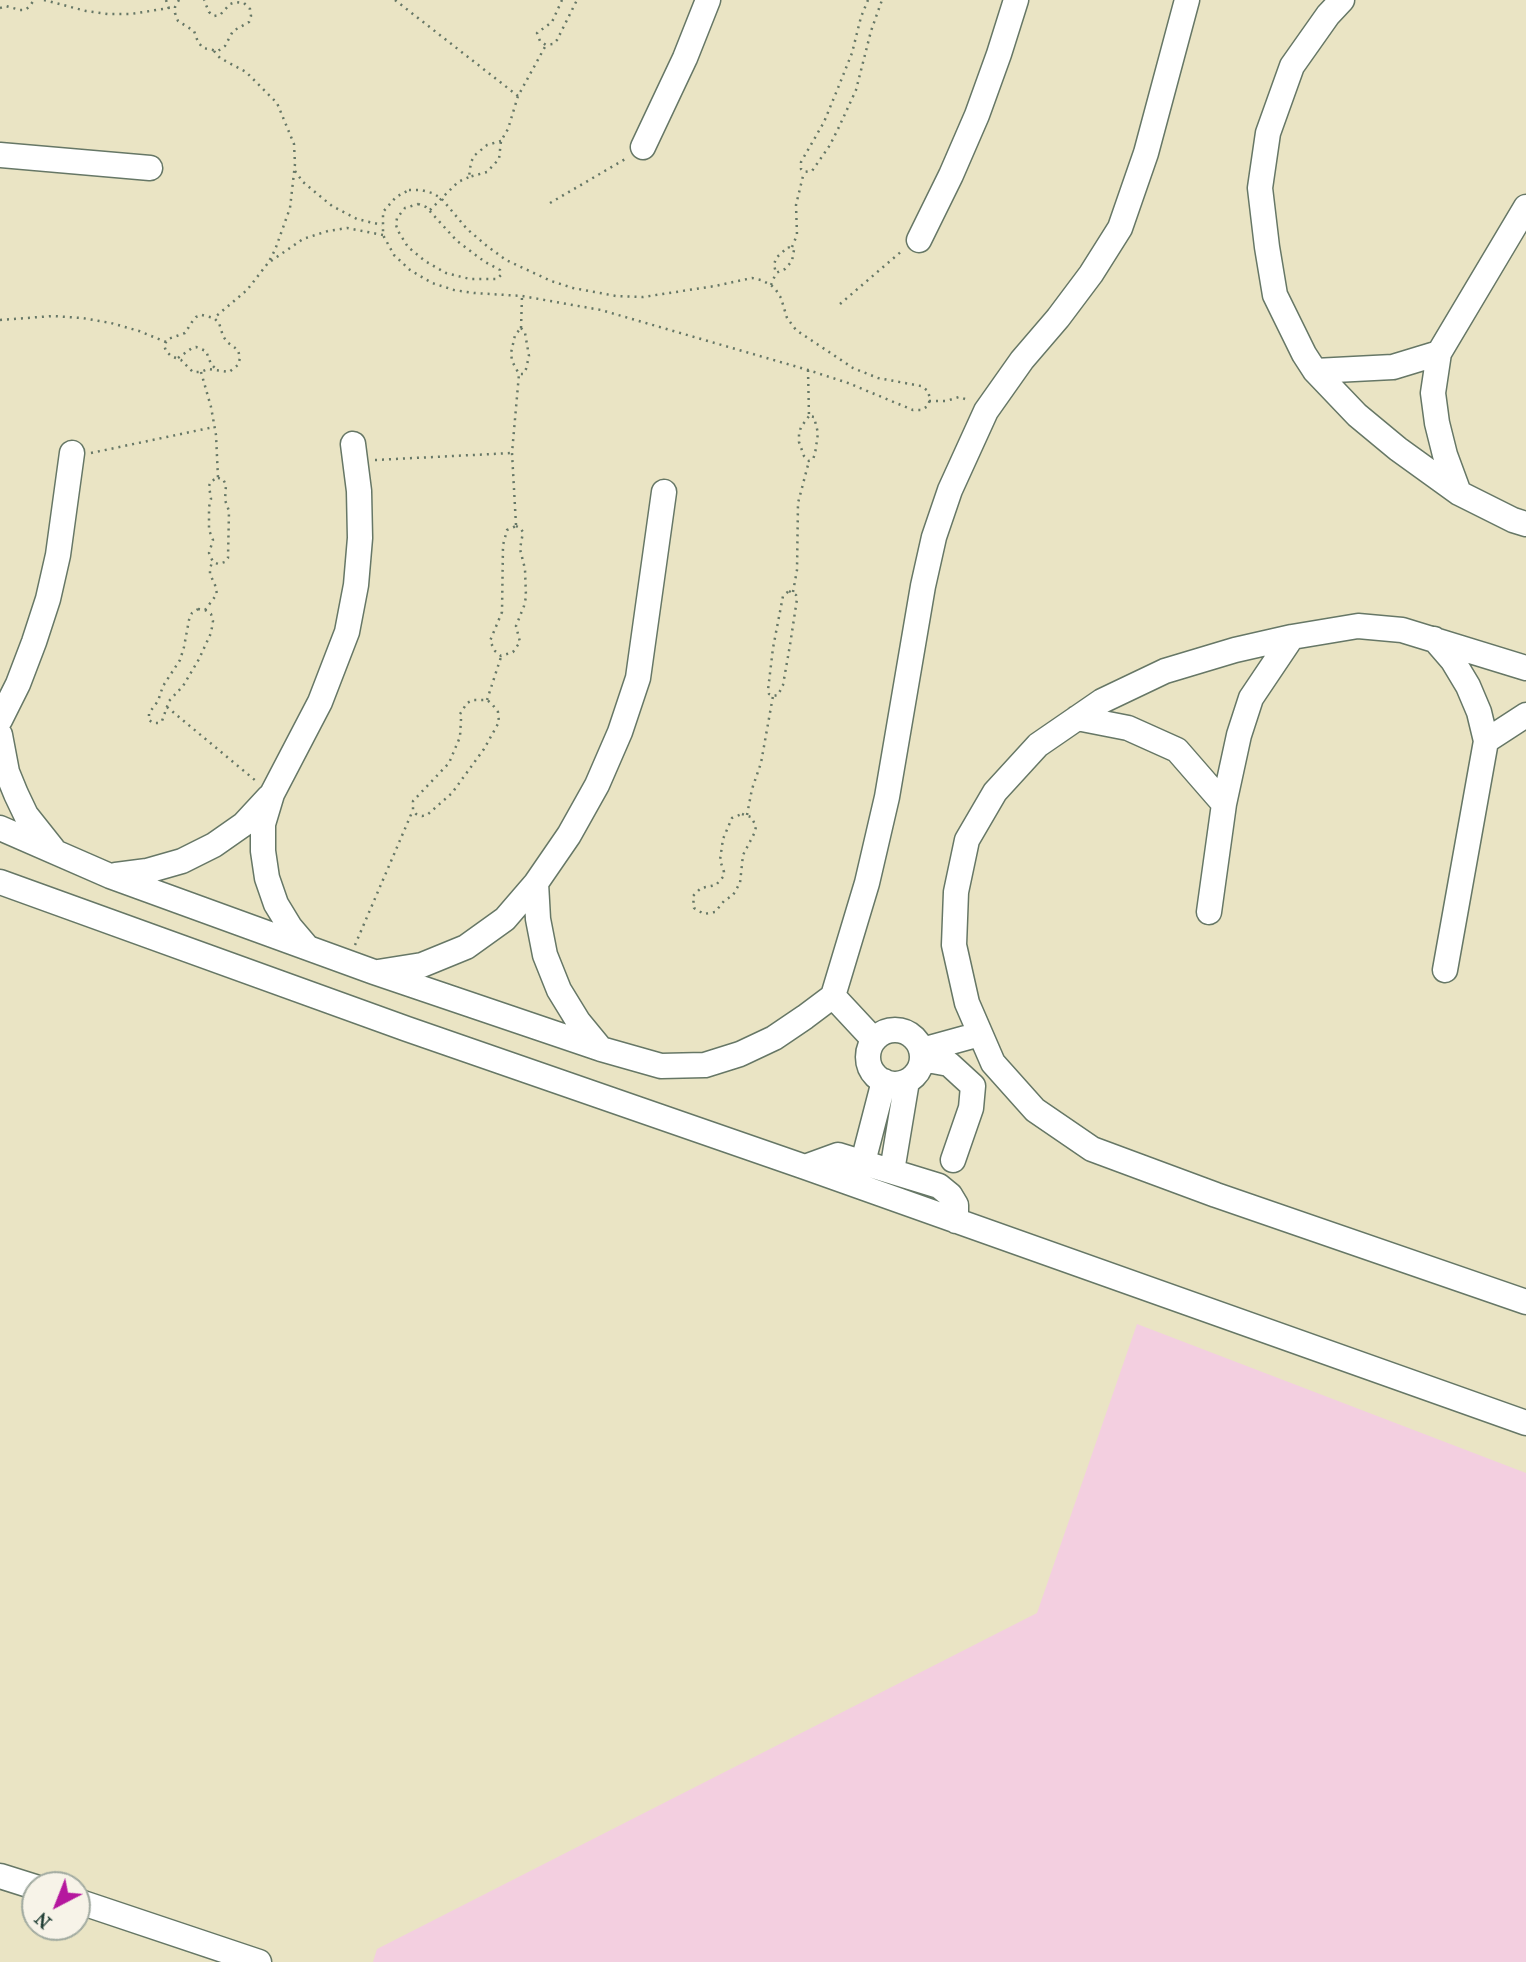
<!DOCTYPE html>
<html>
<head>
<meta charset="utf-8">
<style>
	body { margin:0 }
	#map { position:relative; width:1526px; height:1962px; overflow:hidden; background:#eae4c4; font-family:"IM FELL French Canon",serif }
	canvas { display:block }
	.north { position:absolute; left:21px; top:1871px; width:70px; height:70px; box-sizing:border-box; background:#f7f3e8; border:2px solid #a1aaa0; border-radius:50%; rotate:222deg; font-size:19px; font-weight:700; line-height:28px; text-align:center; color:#1f3d34 }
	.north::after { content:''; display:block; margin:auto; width:24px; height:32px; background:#b5179e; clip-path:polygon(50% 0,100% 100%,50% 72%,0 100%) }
</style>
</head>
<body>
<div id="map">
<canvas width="1526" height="1962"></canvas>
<div class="north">N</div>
</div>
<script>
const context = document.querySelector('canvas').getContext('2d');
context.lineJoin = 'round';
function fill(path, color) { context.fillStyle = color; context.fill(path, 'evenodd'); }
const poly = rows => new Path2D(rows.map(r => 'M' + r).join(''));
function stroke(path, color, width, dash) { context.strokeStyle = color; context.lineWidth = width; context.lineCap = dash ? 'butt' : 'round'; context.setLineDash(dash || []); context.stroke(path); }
const built = poly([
	[1137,1324,1526,1473,1526,1962,373,1962,377,1949,1037,1613]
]);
const path = poly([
	[44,0,86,11,108,14,131,14,175,7],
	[166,0,169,9],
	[179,0,175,7,175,13,178,21,194,31,198,42,203,48,218,51,225,46,233,31,249,22,251,16,250,9,244,3,236,2,230,4,220,15,214,16,209,12,204,0],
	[395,0,518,96],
	[562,0,552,22,537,33,540,41,546,45,553,44,557,40,577,0],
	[868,0,861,17,852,53,838,88,824,122,801,162,801,169,804,172,812,171,830,145,839,127,856,90,871,31,882,0],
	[0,8,6,6,20,10,25,10,29,7,34,0],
	[214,51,220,58,246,72,277,103,294,144,295,164,290,208,275,250,268,263,247,290,214,318],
	[501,141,487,145,475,155,471,162,469,177,487,172,499,159,501,141,508,129,518,96,546,45],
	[295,171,303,182,332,206,357,219,382,225],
	[409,190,421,190,432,193,441,198,467,229,487,246,506,260,551,281,573,288,616,296,643,297,715,286,752,278,761,280,771,285,776,290,781,298,787,318,796,330,853,368,878,378,921,386,928,391,930,399,928,406,921,410,913,410,848,383,808,370,601,310,522,296,474,293,454,290,432,283,410,270,394,255,383,235,383,212,396,197,409,190],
	[550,203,627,158],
	[418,204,426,207,457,241,485,262,500,270,501,275,497,279,470,279,446,273,425,261,408,247,398,231,396,225,397,218,405,208,418,204],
	[430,210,458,182,469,177],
	[788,247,794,250,792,261,785,269,776,273,774,265,776,258,788,247],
	[792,247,797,235,796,205,804,172],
	[271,261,303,239,328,231,347,228,383,235],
	[771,285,776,273],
	[840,304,903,250],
	[202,315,214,318,219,323,223,336,227,342,238,350,240,358,238,365,229,372,208,369,201,372,193,372,181,360,171,356,166,351,164,345,168,339,185,333,192,322,196,317,202,315],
	[0,320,53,316,82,318,111,323,139,331,166,342],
	[521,328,525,333,529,356,526,369,523,374,519,374,512,361,511,353,515,335,521,328],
	[521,328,522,296],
	[178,358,192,348,196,347,206,351,211,364,217,370],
	[808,370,809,416,814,417,818,433,815,454,813,459,809,461,804,456,799,442,799,434,801,427,809,416],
	[201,372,211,407,216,435,218,478],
	[929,401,946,401,959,397,968,400],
	[91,453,214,427],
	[375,460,512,453],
	[218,478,223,479,226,485,225,500,229,511,228,558,225,562,218,564,213,562,209,553,213,540,209,530,209,507,211,499,209,486,211,481,218,478],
	[516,525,512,453,519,374],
	[516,526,520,528,523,532,520,549,525,569,526,597,524,606,516,626,520,642,513,652,501,656,495,651,490,641,502,612,503,545,507,530,516,526],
	[789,591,796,595,797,599,790,645,783,685,778,695,773,696,769,694,768,690,773,648,783,596,789,591],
	[793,592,797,570,798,503,809,461],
	[198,609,205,610,211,614,213,621,211,633,199,659,183,686,169,701,162,721,158,723,153,723,149,720,149,713,158,701,163,686,180,660,184,647,189,620,192,613,198,609],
	[205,610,217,594,215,585,210,574,210,569,212,562],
	[487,700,501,657],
	[167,707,256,781],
	[460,714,467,703,473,700,487,700,492,704,498,712,499,722,484,749,452,793,427,815,422,816,416,814,413,810,413,801,449,763,460,737,461,719],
	[742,814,751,817,756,826,755,832,743,855,740,883,733,895,724,901,715,912,704,914,694,908,693,896,701,888,716,885,723,877,724,872,720,860,723,839,732,818,742,814],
	[747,815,752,789,761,763,773,696],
	[355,945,413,810]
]);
const minor = poly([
	[1342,0,1328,15,1292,66,1268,133,1260,188,1267,247,1275,295,1304,354,1315,371,1357,415,1398,449,1459,493,1513,520,1526,524],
	[643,147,685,58,708,0],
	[0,155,150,168],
	[919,240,951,175,977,115,999,54,1016,0],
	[1315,371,1393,367,1439,353],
	[1459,493,1445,455,1437,423,1433,393,1439,353,1526,207],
	[1434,639,1453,661,1468,686,1479,712,1486,741,1445,970],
	[1526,668,1402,630,1358,626,1292,637,1235,650,1165,671,1102,701,1038,745,995,792,967,840,956,892,954,945,967,1003,993,1063,1035,1110,1092,1149,1216,1195,1526,1302],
	[1077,718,1128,728,1177,750,1224,804],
	[0,720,18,684,34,642,48,599,58,555,72,453],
	[0,735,7,772,16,794,26,815,53,849],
	[1486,741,1526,715],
	[0,828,110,876,374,972,601,1049,661,1066,705,1065,740,1054,774,1038,805,1017,833,996,867,883,887,797,923,586,934,537,950,490,986,411,1022,360,1058,318,1091,274,1120,228,1146,153,1187,0],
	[116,875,147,871,182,861,214,845,244,824,269,797],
	[0,882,407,1029,805,1167,1526,1423],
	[536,883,538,919,545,955,559,990,578,1021,601,1049],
	[1209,912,1224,804,1239,735,1251,698,1292,637],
	[307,947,290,927,276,904,267,878,263,851,263,824,272,794,320,702,347,632,356,585,360,538,359,491,353,444],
	[378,972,422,965,466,947,505,919,536,883,569,835,597,785,620,732,638,678,664,492],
	[833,996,874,1040],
	'868 1057a27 27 0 1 1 54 0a27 27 0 1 1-54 0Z',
	[922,1050,980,1034],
	[922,1059,949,1064,973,1086,971,1108,953,1160],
	[863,1162,884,1081],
	[805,1167,838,1155,939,1186,950,1195,956,1205,956,1221],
	[892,1171,907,1081],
	[0,1876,35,1887],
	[77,1901,259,1962]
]);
fill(built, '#f3cfe0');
stroke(minor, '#676', 27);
stroke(path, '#676', 2.5, [2, 5]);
stroke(minor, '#fff', 24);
</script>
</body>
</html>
